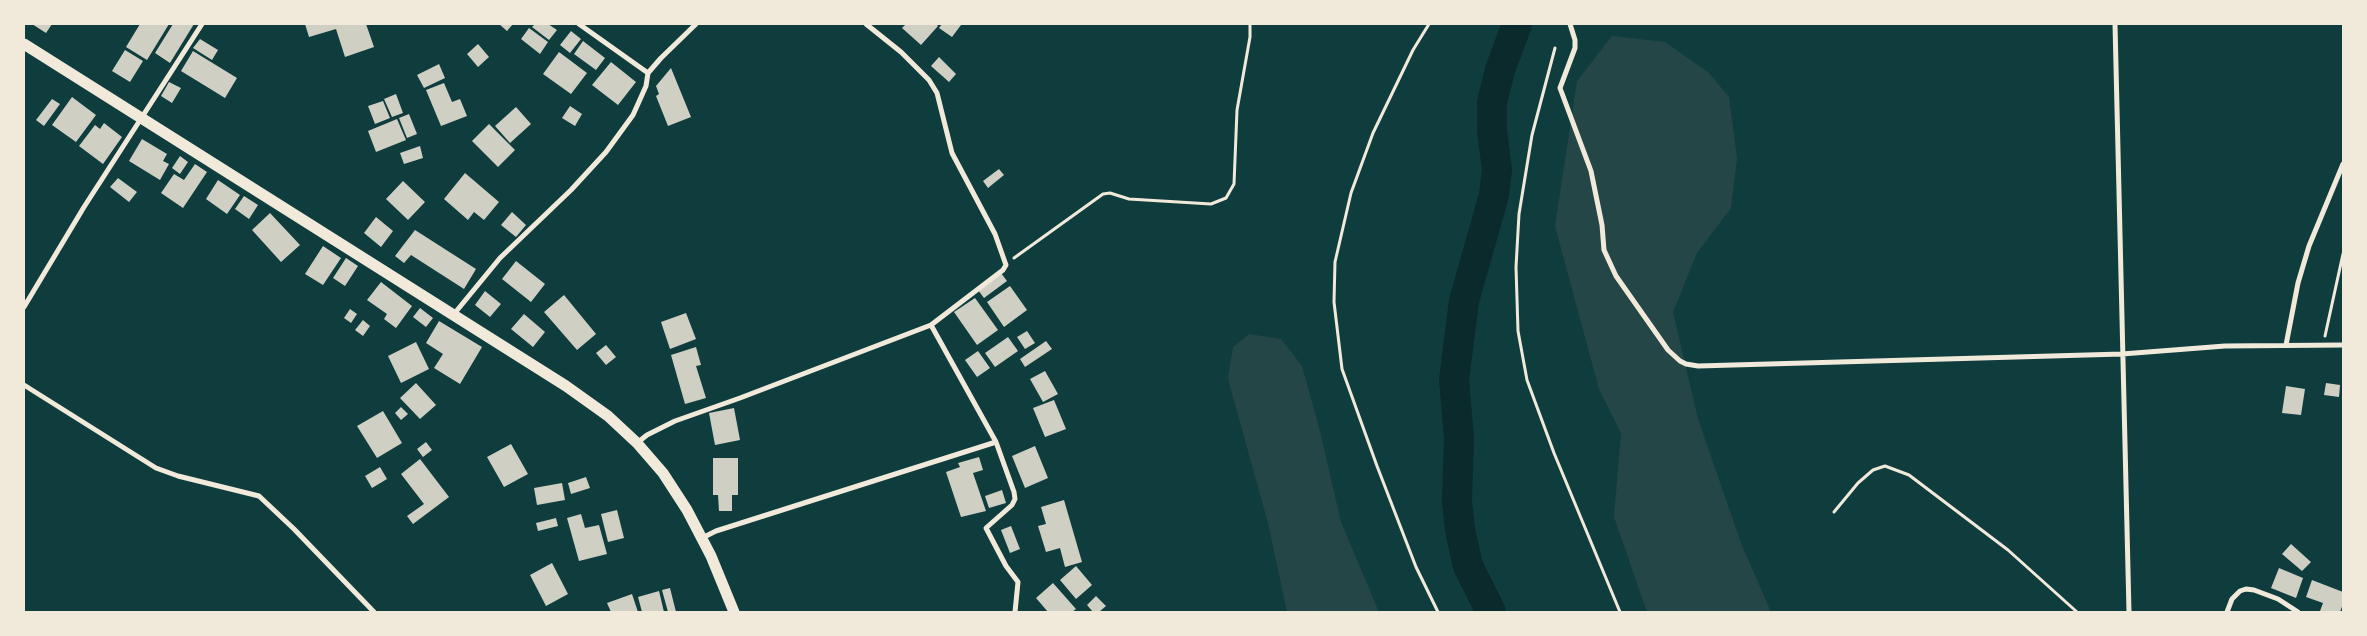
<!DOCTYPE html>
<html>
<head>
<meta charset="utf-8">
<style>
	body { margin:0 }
	#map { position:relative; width:2367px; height:636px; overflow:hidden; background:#0f3d3e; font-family:Barlow,sans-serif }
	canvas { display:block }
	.frame { position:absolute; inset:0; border:25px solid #f1e9da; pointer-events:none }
</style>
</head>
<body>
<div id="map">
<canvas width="2367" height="636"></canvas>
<div class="frame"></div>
</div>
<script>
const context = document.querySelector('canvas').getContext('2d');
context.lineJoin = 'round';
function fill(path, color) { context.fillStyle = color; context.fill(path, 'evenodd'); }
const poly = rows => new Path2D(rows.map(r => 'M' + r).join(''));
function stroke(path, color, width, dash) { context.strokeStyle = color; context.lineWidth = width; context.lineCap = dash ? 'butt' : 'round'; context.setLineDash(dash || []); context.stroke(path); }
const green = poly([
	[1612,36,1665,42,1709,73,1729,97,1737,158,1731,208,1697,253,1673,312,1698,419,1741,543,1771,612,1647,612,1614,517,1621,433,1599,389,1555,226,1577,81],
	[1249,334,1281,339,1302,366,1319,427,1341,522,1379,612,1287,612,1268,523,1228,379,1233,347]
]);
const river = poly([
	[1491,612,1468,566,1460,530,1457,502,1459,438,1454,380,1464,301,1494,195,1497,170,1492,130,1492,102,1500,70,1517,24]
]);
const building = poly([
	[32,24,52,24,46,33],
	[140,24,169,24,147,60,126,47],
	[173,24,194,24,170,63,155,53],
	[305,24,366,24,374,47,345,57,336,29,309,37],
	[499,24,513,24,507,31],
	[535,24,548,24,557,30,549,40,532,27],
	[906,24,936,24,938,26,921,45,902,28],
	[942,24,960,24,961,25,952,37,939,28],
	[529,28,548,42,540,54,521,39],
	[571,31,581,39,570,53,560,45],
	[200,39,218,50,212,60,193,48],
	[583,41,605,58,596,70,574,54],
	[478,44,489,57,478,67,467,54],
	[125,50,143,61,130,82,112,71],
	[193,51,237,78,225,98,181,71],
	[559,52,587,73,571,94,543,74],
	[939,57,956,74,949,82,931,66],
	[611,62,636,82,618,105,592,85],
	[439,64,445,78,424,88,417,75],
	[671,68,691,117,668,126,656,96,659,94,656,86],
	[169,82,181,88,172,103,161,96],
	[444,83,452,102,460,99,467,116,441,126,426,90],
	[396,94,403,113,392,117,384,99],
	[72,97,96,115,76,142,52,125],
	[52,99,60,104,44,126,36,120],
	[383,101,390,118,375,124,368,106],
	[570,106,582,114,575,126,562,118],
	[516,107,531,124,510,143,495,126],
	[409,114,417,134,407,138,399,118],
	[397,119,406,140,376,152,368,131],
	[104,123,122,137,103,164,79,146,95,125,100,129],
	[489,124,515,150,498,167,472,141],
	[142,139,167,154,163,161,169,164,160,180,129,161],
	[420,146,423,158,404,164,400,153],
	[180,156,188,162,180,174,172,168],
	[195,164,207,172,183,208,161,193,174,174,184,180],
	[999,169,1004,175,988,188,983,181],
	[465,173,499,202,484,220,474,212,468,220,444,199],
	[118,178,137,192,129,202,110,187],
	[218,180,240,195,227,214,206,199],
	[403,181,425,202,408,220,386,199],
	[244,196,258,205,249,219,235,209],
	[512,212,526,225,516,237,501,225],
	[270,213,300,245,281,262,252,230],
	[376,217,393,231,381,247,364,233],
	[415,230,476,269,464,289,411,255,404,263,395,256],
	[323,246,341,258,323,285,305,274],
	[346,258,358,266,345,286,333,278],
	[516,261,545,284,531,302,502,279],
	[1001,273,1007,281,984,298,978,290],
	[381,282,412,306,396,328,384,319,387,314,367,300],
	[1010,286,1027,310,1004,327,987,302],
	[485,291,501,304,490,317,475,305],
	[564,295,596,334,577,350,544,312],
	[975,298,998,330,977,345,954,312],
	[420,308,433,318,426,327,413,317],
	[350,309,357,314,351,323,344,318],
	[686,313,696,339,670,349,661,322],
	[524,314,545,332,533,347,511,329],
	[363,320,370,326,363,336,355,330],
	[439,321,482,347,460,384,434,368,443,354,426,343],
	[1027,331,1035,343,1025,349,1017,337],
	[1008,337,1018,351,995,367,985,353],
	[1046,341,1052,349,1025,367,1020,359],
	[416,342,429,369,401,383,388,356],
	[606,345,616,357,606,365,596,353],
	[696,347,701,365,696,366,706,398,685,404,671,355],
	[978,351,990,368,977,377,965,360],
	[1045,371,1058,394,1043,402,1030,379],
	[416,383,436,405,420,419,400,398],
	[2326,383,2340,385,2339,397,2324,395],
	[2286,386,2305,389,2301,415,2282,413],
	[1054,400,1066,429,1045,437,1033,408],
	[401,407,408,414,401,420,395,413],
	[734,408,740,440,715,445,709,413],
	[383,411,402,443,377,458,357,426],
	[426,442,432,450,423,457,417,449],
	[511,444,528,474,504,487,487,457],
	[1035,446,1048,478,1025,488,1012,456],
	[979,457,983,470,973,473,986,511,961,517,946,472,960,467,958,463],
	[713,458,738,458,738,495,732,495,732,511,719,511,718,495,713,495],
	[420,459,449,497,413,524,407,516,424,504,401,474],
	[380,467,387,479,372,488,365,476],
	[586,477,590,488,571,494,568,483],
	[562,483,565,500,537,505,534,488],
	[1002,490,1006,503,989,508,985,496],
	[1064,500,1082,562,1065,567,1060,548,1046,552,1038,526,1046,524,1041,507],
	[617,510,624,538,608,542,601,514],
	[581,514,585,528,599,525,607,554,579,561,567,518],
	[556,518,558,526,538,531,536,523],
	[1011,526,1020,549,1010,553,1001,530],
	[2291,544,2311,562,2302,571,2282,554],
	[552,563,568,594,546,606,530,575],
	[1076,566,1092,585,1076,599,1060,580],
	[2279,568,2303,578,2296,598,2271,588],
	[2312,580,2343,592,2343,604,2340,612,2320,611,2323,603,2306,597],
	[1053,583,1076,609,1072,612,1048,612,1036,598],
	[670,588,676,612,668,612,662,590],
	[659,591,664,612,642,612,638,597],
	[632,594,638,612,611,612,607,603],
	[1096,596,1106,606,1099,612,1093,612,1087,605]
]);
const path = poly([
	[1429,24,1413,50,1373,133,1351,193,1335,262,1334,302,1342,369,1377,466,1416,567,1438,612],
	[1555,48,1532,135,1519,214,1516,267,1518,331,1527,380,1554,453,1620,612],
	[1014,258,1103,194,1110,193,1129,199,1211,204,1226,198,1234,184,1237,110,1250,37,1250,24],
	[2325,336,2343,254],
	[1834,512,1858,483,1873,470,1885,466,1909,475,2008,550,2077,612]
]);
const minor = poly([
	[579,24,648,73],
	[1570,24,1575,40,1575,48,1560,88,1591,171,1602,225,1604,250,1616,276,1668,350,1680,361,1686,364,1698,366,2122,354,2225,346,2343,345],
	[2115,24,2129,612],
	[24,307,84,207,202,24],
	[454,314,500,258,571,190,606,152,633,115,646,86,648,73,661,58,696,24],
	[931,325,996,442,1014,492,1015,499,1012,505,986,528,1006,566,1018,582,1015,612],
	[2286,345,2298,283,2309,246,2343,164],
	[24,385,156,468,178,476,259,496,294,529,374,612],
	[637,443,647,435,675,421,740,398,931,325,1003,270,1006,265,995,234,952,153,937,93,929,80,901,52,866,24],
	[702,538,716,531,996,442],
	[2227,612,2232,599,2240,591,2246,589,2254,590,2278,599,2298,612]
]);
const primary = poly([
	[24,44,566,386,608,416,637,443,663,473,687,510,711,556,734,612]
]);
fill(green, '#244646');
stroke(river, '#0a2a2b', 30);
fill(building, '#cfcfc3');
stroke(path, '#f1e9da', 3);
stroke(minor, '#f1e9da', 5);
stroke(primary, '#f1e9da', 11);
</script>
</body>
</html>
